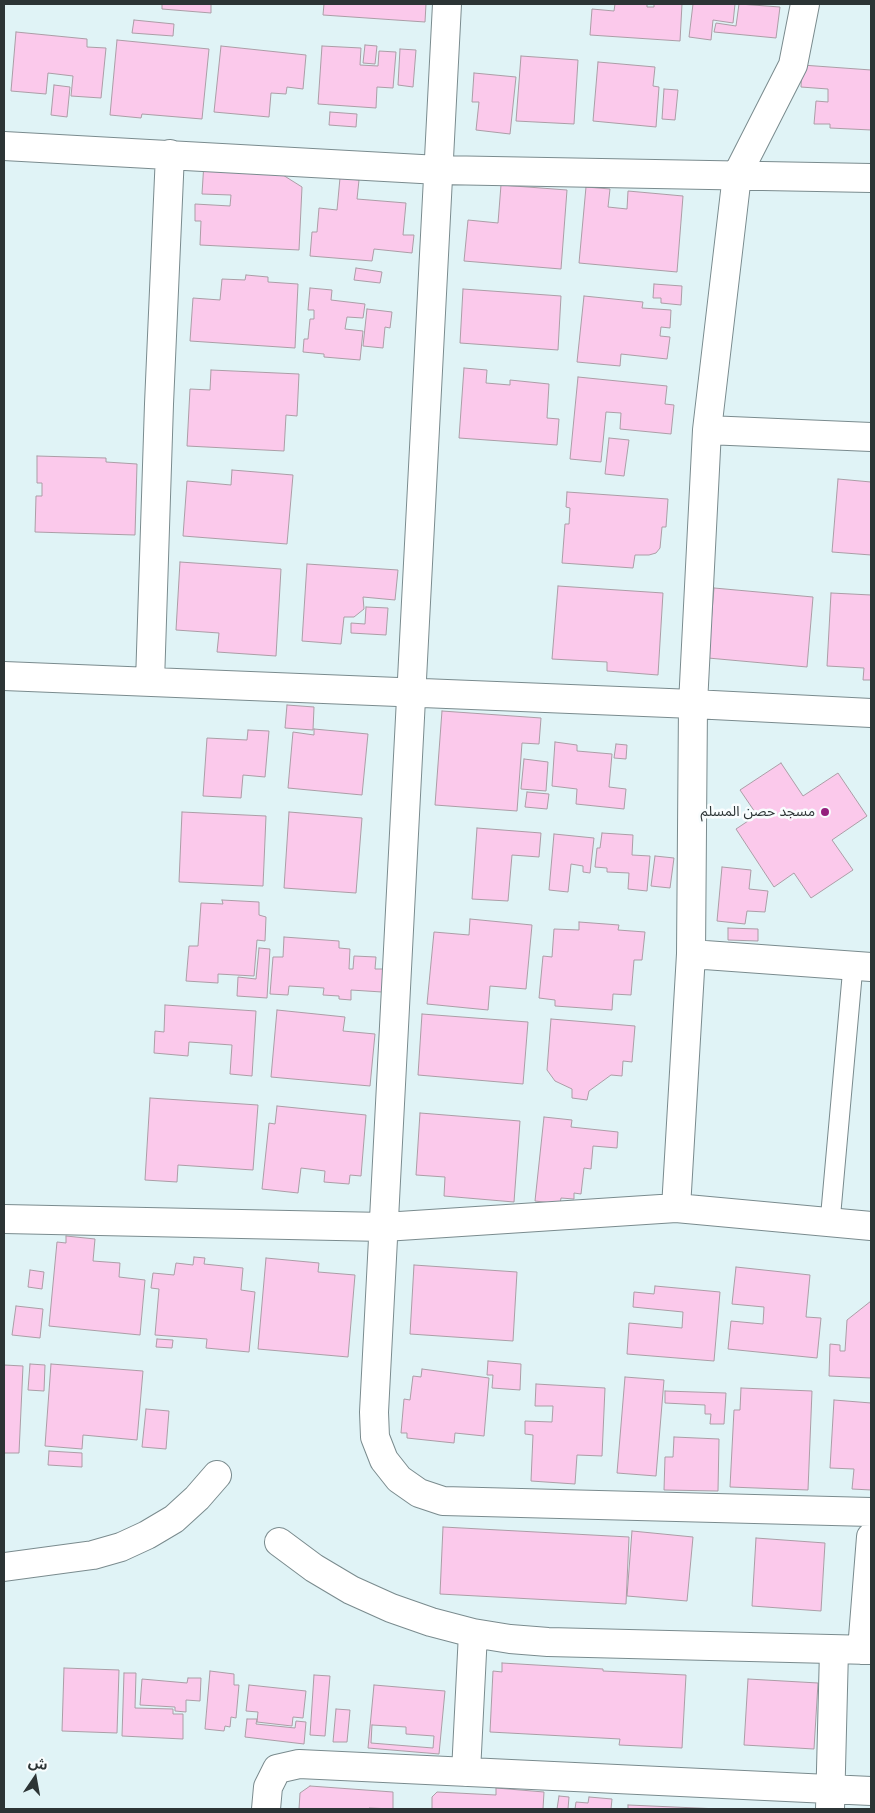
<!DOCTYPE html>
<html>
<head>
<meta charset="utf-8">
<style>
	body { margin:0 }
	#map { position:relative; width:875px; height:1813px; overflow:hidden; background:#e0f3f6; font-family:"Libre Baskerville","Noto Sans Arabic",serif }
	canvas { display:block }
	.frame { position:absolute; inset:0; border:5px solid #2c3435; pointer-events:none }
	.north { position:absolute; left:10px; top:1753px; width:50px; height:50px; -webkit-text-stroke:4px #f9fdfe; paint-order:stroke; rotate:12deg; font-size:14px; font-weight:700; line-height:20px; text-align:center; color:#2c3435 }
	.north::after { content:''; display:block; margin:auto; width:18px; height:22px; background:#2c3435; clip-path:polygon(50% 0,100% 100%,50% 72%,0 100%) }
</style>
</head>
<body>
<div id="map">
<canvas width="875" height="1813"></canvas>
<div class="frame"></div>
<div class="north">ش</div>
</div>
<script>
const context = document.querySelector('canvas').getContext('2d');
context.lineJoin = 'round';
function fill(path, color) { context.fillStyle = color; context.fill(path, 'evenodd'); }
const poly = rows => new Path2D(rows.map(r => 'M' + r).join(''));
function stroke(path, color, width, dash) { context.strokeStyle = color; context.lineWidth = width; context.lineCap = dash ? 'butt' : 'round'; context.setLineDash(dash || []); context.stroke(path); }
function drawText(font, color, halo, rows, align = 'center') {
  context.font = font + ' "Libre Baskerville","Noto Sans Arabic",serif'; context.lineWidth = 5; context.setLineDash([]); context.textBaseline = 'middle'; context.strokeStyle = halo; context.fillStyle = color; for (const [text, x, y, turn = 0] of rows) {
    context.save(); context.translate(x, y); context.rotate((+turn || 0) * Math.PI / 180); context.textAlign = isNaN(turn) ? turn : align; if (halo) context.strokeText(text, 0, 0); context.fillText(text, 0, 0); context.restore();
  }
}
const building = poly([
	[162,4,211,4,211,13,162,9,162,4],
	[324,4,426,4,425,22,323,15,324,4],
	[615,4,647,4,647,7,654,7,654,4,682,4,680,41,590,35,592,9,614,11,615,4],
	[693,4,735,4,733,23,713,20,711,40,689,37,693,4],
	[739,4,780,7,776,38,714,32,716,23,736,26,739,4],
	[134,20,174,24,173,36,132,33,134,20],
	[16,32,87,39,87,47,106,48,101,98,71,96,73,76,48,73,46,94,11,91,16,32],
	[117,40,209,49,202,119,142,114,141,118,110,115,117,40],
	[365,45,377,46,375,64,363,63,365,45],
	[221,46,306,55,303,89,287,87,286,94,271,93,269,117,214,112,221,46],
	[322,46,361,48,360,65,378,66,379,51,396,52,393,88,377,87,376,108,318,104,322,46],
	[400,49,416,50,413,87,398,85,400,49],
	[521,56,578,60,574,124,516,121,521,56],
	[598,62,655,67,653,86,659,87,656,127,593,121,598,62],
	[802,65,871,70,871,130,830,128,830,124,814,124,816,101,828,102,828,89,801,87,802,65],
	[474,73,516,77,510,134,476,130,479,102,472,102,474,73],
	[54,85,70,87,67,117,51,115,54,85],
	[664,89,678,90,675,120,662,119,664,89],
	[330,112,357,114,356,127,329,125,330,112],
	[204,162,267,165,302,187,299,250,200,245,201,221,195,221,195,204,230,206,231,195,202,194,204,162],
	[340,178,359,180,357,199,406,203,403,235,414,235,412,253,374,249,372,261,310,256,312,232,317,232,319,208,337,210,340,178],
	[501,185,567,190,561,269,464,261,468,220,498,223,501,185],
	[586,187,610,189,608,207,627,209,628,191,683,196,677,272,579,263,586,187],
	[356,268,382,272,380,283,354,280,356,268],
	[246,275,268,277,268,282,298,284,295,348,190,341,193,298,220,300,222,279,245,280,246,275],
	[654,284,682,286,681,305,661,303,661,298,653,298,654,284],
	[310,288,332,290,331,300,365,304,363,318,347,317,345,329,363,331,360,360,324,357,324,354,303,352,304,339,308,339,310,319,314,319,314,310,308,310,310,288],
	[463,289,561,296,558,350,460,343,463,289],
	[584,296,643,302,642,308,671,310,670,328,661,327,660,336,670,337,667,359,621,354,620,366,577,362,584,296],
	[367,309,392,312,390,328,385,327,383,348,363,346,367,309],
	[464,368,487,370,486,383,510,385,510,380,549,384,547,418,559,419,557,445,459,438,464,368],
	[211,370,299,374,297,416,286,415,284,451,187,446,190,389,210,390,211,370],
	[578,377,667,386,665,404,674,405,671,434,620,429,621,413,606,412,601,462,570,459,578,377],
	[609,438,629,440,624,476,605,474,609,438],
	[37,456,106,458,106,462,137,464,135,535,35,532,36,496,42,496,42,483,37,483,37,456],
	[232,470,293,475,287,544,183,536,187,481,231,485,232,470],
	[838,479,871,482,871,555,832,552,838,479],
	[567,492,668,499,666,527,662,527,660,548,656,553,649,555,635,555,633,568,562,563,565,524,569,524,570,508,566,507,567,492],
	[180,562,281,569,276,656,217,652,219,633,176,630,180,562],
	[307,564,398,570,395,600,363,597,364,609,354,617,344,617,341,644,302,641,307,564],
	[558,586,663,593,658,675,607,671,607,662,552,659,558,586],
	[714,588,813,597,807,667,708,658,714,588],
	[831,593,871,595,871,680,863,680,864,668,827,666,831,593],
	[366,607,388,608,386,635,351,633,351,623,365,624,366,607],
	[287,705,314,707,313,730,285,728,287,705],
	[442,711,541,718,539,744,522,743,517,811,435,805,442,711],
	[314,729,368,734,362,795,288,788,293,732,314,735,314,729],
	[248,730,269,731,265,777,243,775,241,798,203,796,207,738,247,740,248,730],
	[555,742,577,745,577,751,612,754,609,787,626,789,624,809,576,804,577,789,552,786,555,742],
	[616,744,627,745,626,759,614,758,616,744],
	[524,759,548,762,546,791,521,789,524,759],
	[781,763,803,796,838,773,867,816,832,840,853,870,811,898,794,873,774,887,736,829,757,815,740,790,781,763],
	[527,792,549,794,547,809,525,807,527,792],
	[182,812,266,816,263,886,179,882,182,812],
	[289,812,362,818,356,893,284,888,289,812],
	[477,828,541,833,539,857,512,855,508,901,472,899,477,828],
	[602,833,633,835,632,855,650,856,647,891,628,889,629,873,607,872,607,868,595,867,597,848,600,848,602,833],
	[554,834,594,838,590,873,583,872,583,866,571,864,568,892,549,890,554,834],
	[655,856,674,858,670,888,651,886,655,856],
	[722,867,751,870,749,889,768,891,765,912,747,911,745,924,717,921,722,867],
	[222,900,259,902,259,915,266,917,265,941,257,940,254,976,218,974,218,983,186,981,189,946,198,946,201,903,223,904,222,900],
	[470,919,532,925,526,989,490,986,488,1010,427,1004,434,932,469,935,470,919],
	[579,922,619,925,618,930,645,932,642,960,634,960,631,995,613,994,612,1010,555,1006,555,1000,539,998,543,956,552,957,554,929,579,930,579,922],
	[728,928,758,929,758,941,728,940,728,928],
	[284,937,339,941,339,948,350,949,349,969,353,969,354,956,376,957,375,969,384,969,382,992,351,990,351,1000,339,999,339,996,323,995,324,988,289,986,288,995,270,994,273,957,283,957,284,937],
	[259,948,270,949,267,998,237,996,238,977,256,979,259,948],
	[165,1005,256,1011,252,1076,230,1074,232,1045,189,1042,188,1056,154,1053,155,1031,164,1032,165,1005],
	[277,1010,345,1017,343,1031,375,1034,370,1086,271,1077,277,1010],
	[422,1014,528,1022,523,1084,418,1075,422,1014],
	[551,1019,635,1026,632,1062,623,1061,622,1076,611,1075,589,1091,587,1100,572,1098,572,1089,555,1081,547,1070,551,1019],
	[150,1098,258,1105,253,1170,178,1165,177,1182,145,1180,150,1098],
	[277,1106,366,1115,361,1176,350,1175,349,1184,324,1182,325,1171,301,1168,298,1193,262,1189,269,1123,275,1124,277,1106],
	[420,1113,520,1121,514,1202,444,1196,445,1177,416,1175,420,1113],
	[544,1117,572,1120,571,1127,618,1132,617,1148,593,1146,591,1169,584,1168,581,1194,574,1193,574,1199,561,1198,560,1204,535,1201,544,1117],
	[66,1236,95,1239,93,1261,120,1263,119,1277,145,1280,140,1335,49,1326,57,1242,66,1243,66,1236],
	[194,1257,205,1258,204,1264,243,1268,241,1290,255,1292,249,1352,206,1348,207,1339,155,1335,159,1289,151,1288,153,1273,174,1275,176,1263,193,1265,194,1257],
	[266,1258,319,1263,318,1272,355,1275,348,1357,258,1349,266,1258],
	[414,1265,517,1272,513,1341,410,1334,414,1265],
	[736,1267,810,1275,806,1317,821,1318,817,1358,728,1349,731,1321,763,1324,764,1307,732,1304,736,1267],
	[30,1270,44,1272,42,1289,28,1287,30,1270],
	[655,1286,720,1292,714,1361,627,1354,629,1323,682,1328,683,1312,633,1307,634,1292,654,1294,655,1286],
	[871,1301,871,1378,829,1376,830,1344,840,1345,840,1351,845,1351,847,1320,871,1301],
	[16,1306,43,1309,40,1338,12,1335,16,1306],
	[157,1339,173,1340,172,1348,156,1347,157,1339],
	[488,1361,521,1364,520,1390,492,1388,493,1375,487,1375,488,1361],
	[30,1364,45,1365,44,1391,28,1390,30,1364],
	[51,1364,143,1371,137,1440,83,1435,82,1449,45,1446,51,1364],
	[4,1365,23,1366,19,1453,4,1453,4,1365],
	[422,1369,489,1378,484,1436,455,1433,454,1443,407,1438,407,1433,401,1433,404,1399,410,1400,413,1376,421,1377,422,1369],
	[625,1377,664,1380,656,1476,617,1473,625,1377],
	[536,1384,605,1388,602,1456,577,1455,575,1484,531,1481,533,1435,525,1434,525,1421,552,1422,553,1406,535,1406,536,1384],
	[741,1388,812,1391,808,1490,730,1487,734,1410,740,1410,741,1388],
	[665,1391,726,1393,724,1424,710,1424,711,1414,705,1414,705,1405,665,1403,665,1391],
	[834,1400,871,1403,871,1490,852,1489,854,1469,830,1468,834,1400],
	[146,1409,169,1411,166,1449,142,1447,146,1409],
	[674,1437,719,1439,718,1491,664,1490,665,1457,673,1457,674,1437],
	[49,1451,82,1453,82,1467,48,1465,49,1451],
	[443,1527,629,1537,626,1604,440,1594,443,1527],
	[632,1531,693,1537,687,1601,627,1596,632,1531],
	[756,1538,825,1543,821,1611,752,1606,756,1538],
	[502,1663,603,1669,603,1671,686,1675,682,1748,619,1745,620,1739,490,1732,493,1671,502,1672,502,1663],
	[64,1668,119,1670,117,1733,62,1731,64,1668],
	[210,1671,234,1674,234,1685,239,1685,236,1718,231,1717,230,1727,225,1726,224,1731,205,1729,210,1671],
	[124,1673,136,1673,135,1708,173,1709,173,1714,183,1714,183,1739,122,1736,124,1673],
	[314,1675,330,1676,325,1736,310,1735,314,1675],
	[188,1678,201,1678,200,1701,186,1700,186,1712,175,1711,175,1707,140,1705,142,1679,187,1683,188,1678],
	[748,1679,818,1683,814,1749,744,1745,748,1679],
	[249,1685,306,1691,303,1718,293,1717,292,1726,257,1722,258,1712,246,1711,249,1685],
	[374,1685,445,1691,439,1754,368,1748,374,1685],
	[336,1709,350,1710,347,1742,333,1742,336,1709],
	[247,1719,257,1719,256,1724,295,1728,296,1721,306,1722,304,1744,245,1737,247,1719],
	[372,1725,406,1727,406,1734,434,1736,433,1748,371,1743,372,1725],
	[310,1786,393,1792,393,1809,369,1808,369,1809,299,1809,300,1793,310,1786],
	[496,1788,544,1792,543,1809,432,1809,432,1797,437,1792,496,1795,496,1788],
	[559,1796,569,1797,568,1809,557,1809,559,1796],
	[589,1797,612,1799,611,1809,575,1809,576,1802,588,1803,589,1797],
	[628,1805,720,1809,628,1809,628,1805]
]);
const lane = poly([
	[830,1222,853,966]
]);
const street = poly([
	[447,4,374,1412,375,1437,384,1460,399,1479,419,1493,443,1501,871,1512],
	[4,146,439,170,871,178],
	[707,430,871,437],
	[4,676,693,704,871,713],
	[150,682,159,404,170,154],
	[691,954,871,967],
	[676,1208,691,954,693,704,707,430,737,175,793,65,805,4],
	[4,1219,384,1227,676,1208,871,1226],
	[279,1542,314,1568,351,1590,391,1608,431,1622,473,1633,510,1639,548,1642,871,1650],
	[4,1567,93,1555,121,1547,147,1535,174,1519,197,1498,217,1475],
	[862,1650,871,1537],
	[466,1772,473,1633],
	[266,1809,268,1787,277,1769,299,1764,871,1791],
	[830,1809,834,1650]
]);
const markers = [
	[825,812,5,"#941f7d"]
];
const poiNames = [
	["مسجد حصن المسلم",815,812]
];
fill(building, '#fbc9eb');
stroke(building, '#ab9da6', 1);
stroke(lane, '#7a8b8e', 21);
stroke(street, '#7a8b8e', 30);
stroke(lane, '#fff', 19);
stroke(street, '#fff', 28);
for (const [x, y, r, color] of markers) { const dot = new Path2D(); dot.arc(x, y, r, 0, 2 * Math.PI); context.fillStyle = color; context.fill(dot); stroke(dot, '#f9fdfe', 2); }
drawText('14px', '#2c3435', '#f9fdfe', poiNames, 'right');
</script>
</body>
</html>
